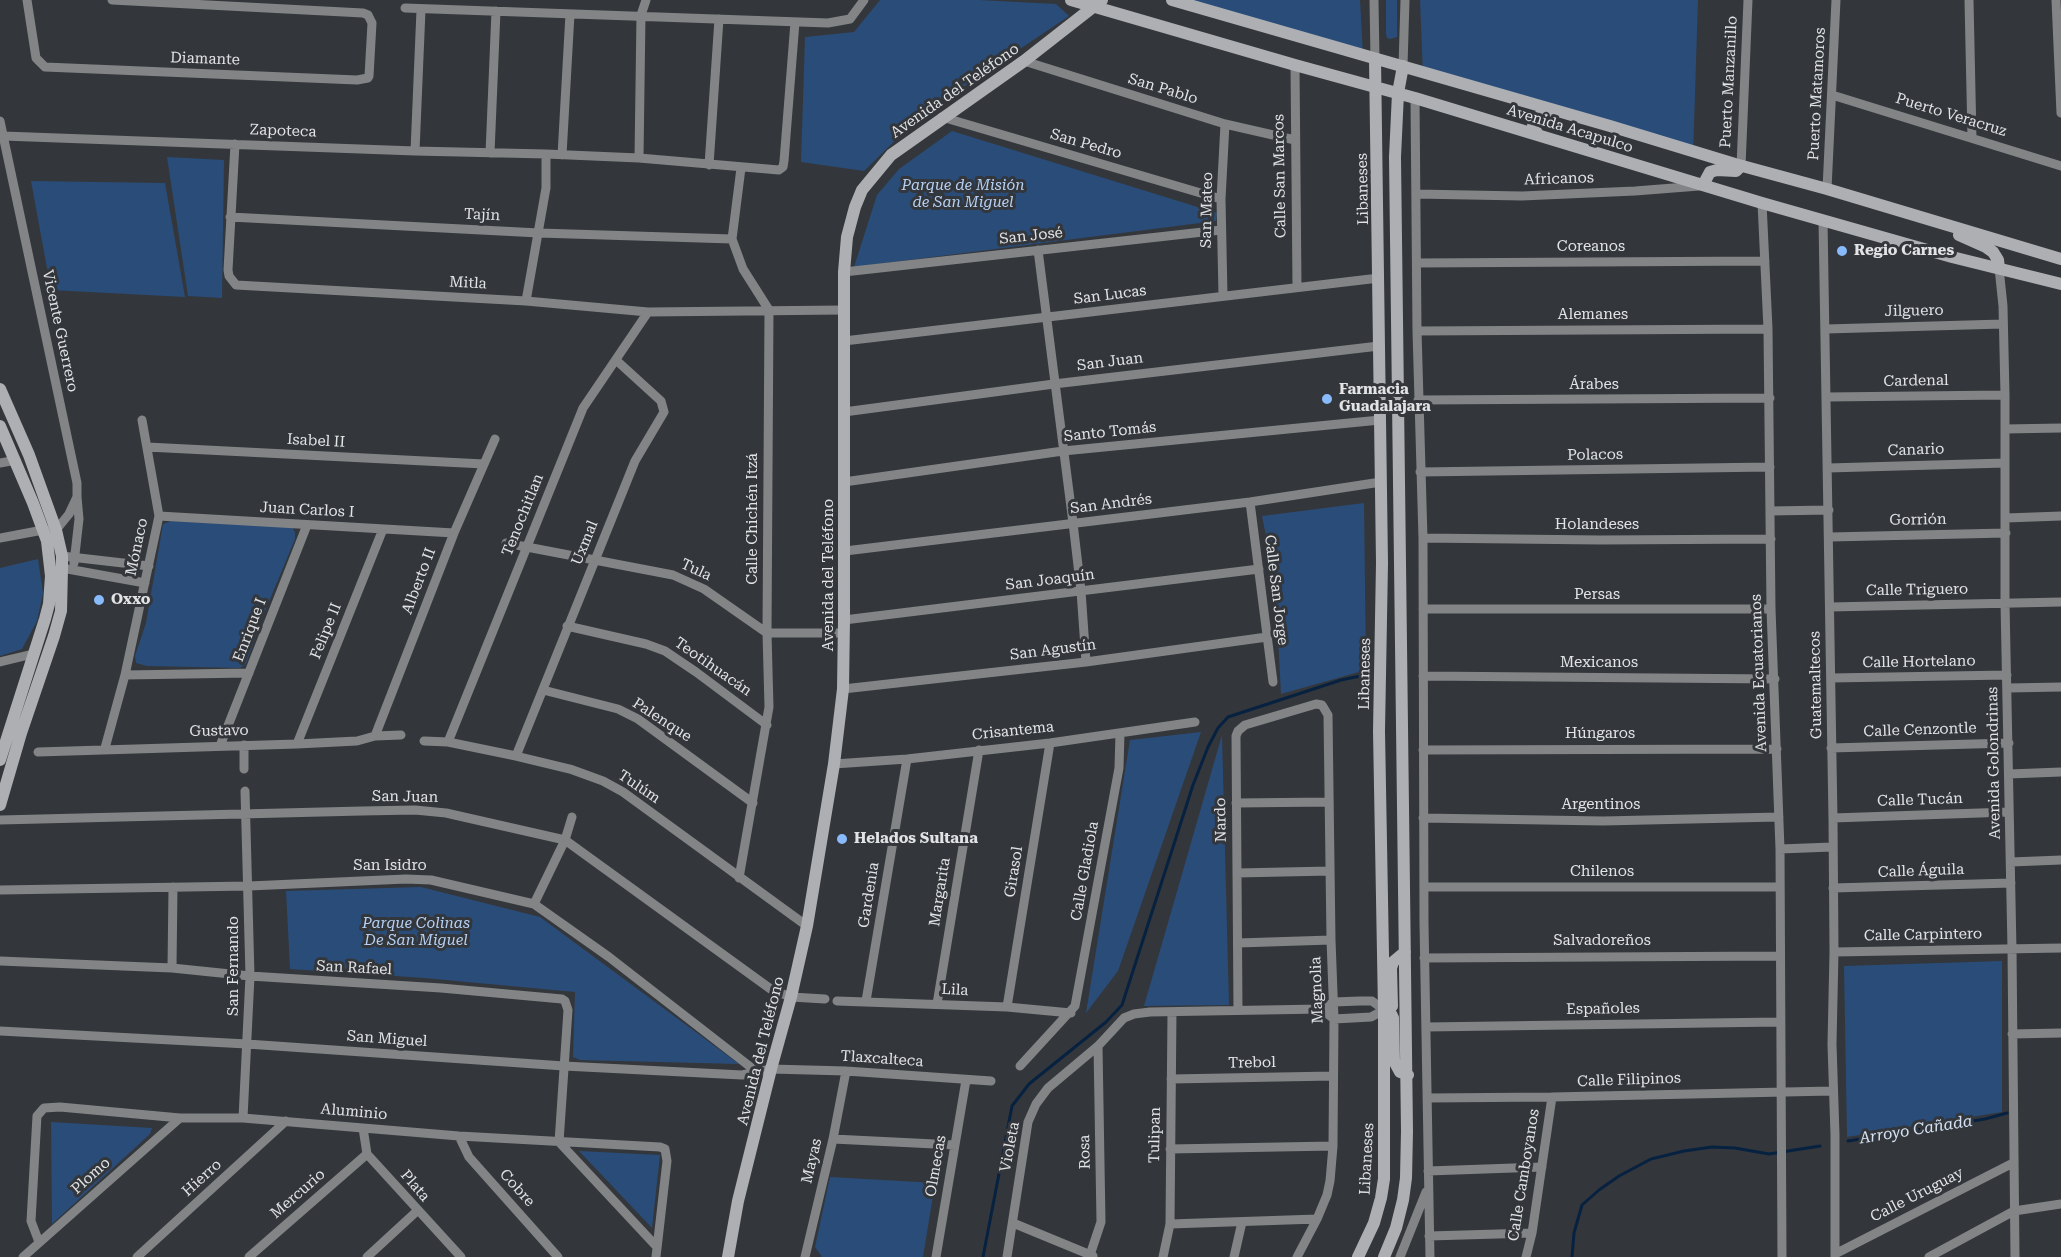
<!DOCTYPE html>
<html>
<head>
<meta charset="utf-8">
<style>
	body { margin:0 }
	canvas { display:block; background:#33363a }
</style>
</head>
<body>
<canvas width="2061" height="1257"></canvas>
<script>
const context = document.querySelector('canvas').getContext('2d');
context.lineJoin = 'round';
function fill(path, color) { context.fillStyle = color; context.fill(path, 'evenodd'); }
const poly = rows => new Path2D(rows.map(r => 'M' + r).join(''));
function stroke(path, color, width, dash) { context.strokeStyle = color; context.lineWidth = width; context.lineCap = dash ? 'butt' : 'round'; context.setLineDash(dash || []); context.stroke(path); }
function drawText(font, color, halo, rows, align = 'center') {
  context.font = font + ' "Roboto Serif",serif'; context.lineWidth = 6; context.setLineDash([]); context.textBaseline = 'middle'; context.strokeStyle = halo; context.fillStyle = color; for (const [text, x, y, turn = 0] of rows) {
    context.save(); context.translate(x, y); context.rotate((+turn || 0) * Math.PI / 180); context.textAlign = isNaN(turn) ? turn : align; if (halo) context.strokeText(text, 0, 0); context.fillText(text, 0, 0); context.restore();
  }
}
const green = poly([
	[880,0,979,0,1056,4,1069,16,959,90,910,126,864,171,801,162,805,37,854,32],
	[1185,0,1360,0,1363,55],
	[1386,0,1397,0,1397,37,1390,39,1387,38,1386,34],
	[1420,0,1698,0,1693,156,1423,75],
	[952,131,1217,213,1216,221,854,267,877,195,899,169],
	[167,157,224,160,222,298,188,296],
	[31,181,165,183,185,297,51,290],
	[1364,503,1366,670,1281,694,1275,581,1262,516],
	[171,521,292,527,295,532,295,539,261,621,246,664,240,668,147,666,136,663,135,656,146,623,163,524],
	[38,559,43,593,37,621,22,649,0,656,0,568],
	[1201,732,1118,971,1086,1013,1130,740],
	[1222,735,1229,1005,1144,1006],
	[421,887,540,917,739,1064,580,1060,573,1057,575,992,424,978,290,969,286,891],
	[2002,961,2002,1112,1847,1137,1844,966],
	[51,1122,152,1128,150,1134,52,1224],
	[579,1151,660,1155,652,1228],
	[830,1177,935,1183,923,1257,822,1257,815,1247]
]);
const stream = poly([
	[1848,1141,1985,1119,2007,1113],
	[983,1257,1012,1106,1029,1084,1106,1022,1122,1005,1193,785,1208,747,1218,728,1228,717,1341,680,1365,675],
	[1572,1257,1574,1233,1582,1205,1599,1190,1619,1176,1651,1159,1684,1151,1712,1147,1735,1148,1769,1154,1820,1146]
]);
const street = poly([
	[27,0,36,58,45,67,357,80,368,78,369,76,372,23,368,15,363,13,112,0],
	[1374,0,1375,59],
	[1969,0,1972,138],
	[2056,0,2061,113],
	[405,8,828,23,850,19,864,0],
	[1024,61,1225,124,1295,140],
	[1295,65,1297,287],
	[1403,66,1405,0],
	[1832,95,2061,166],
	[1415,98,1417,331,1423,538,1424,923,1430,1257],
	[942,117,1221,199],
	[0,121,77,483,77,497,69,514,56,530,43,530,0,538],
	[3,136,415,151,546,154,639,158,779,170,783,167,784,161,795,22],
	[235,144,228,270,229,276,236,285,526,301,648,312,843,310],
	[415,151,421,10],
	[490,153,496,11],
	[562,155,570,14],
	[639,158,641,15,646,0],
	[709,165,719,19],
	[1741,166,1748,0],
	[1827,189,1836,0],
	[1416,194,1522,196,1635,191,1699,186],
	[1762,203,1768,329,1771,609,1780,849,1782,1257],
	[230,217,539,233,732,239],
	[1823,220,1833,818,1834,952,1832,1044,1835,1135,1835,1257],
	[1038,250,1073,523,1081,591,1086,662],
	[1417,263,1765,261],
	[1999,268,2003,306,2005,395,2005,603,2012,949,2015,1257],
	[844,272,1221,230],
	[1223,296,1221,199,1225,124],
	[526,301,546,188,546,154],
	[1826,329,2003,324],
	[1417,331,1768,329],
	[844,341,1379,278],
	[1827,397,2005,395],
	[1418,400,1770,398],
	[844,412,1054,384,1379,346],
	[2005,429,2061,428],
	[147,447,484,464],
	[0,463,16,460],
	[1828,468,2005,463],
	[1420,472,1770,467],
	[844,482,1063,451,1380,420],
	[1250,502,1273,682],
	[1770,511,1829,510],
	[159,516,454,533],
	[2006,518,2061,516],
	[1830,537,2006,533],
	[1423,538,1600,540,1771,539],
	[506,543,673,575,704,589,767,633,844,633],
	[845,551,1250,502,1381,482],
	[62,556,149,566],
	[74,563,79,519,77,497],
	[62,568,145,583],
	[1830,607,2061,602],
	[1423,609,1771,609],
	[844,620,1259,569],
	[567,626,646,644,665,651,696,672,767,725],
	[0,662,33,654],
	[125,675,249,673],
	[1423,676,1775,679],
	[1831,678,2007,675],
	[2008,688,2061,687],
	[843,689,1086,662,1267,637],
	[543,690,618,709,638,719,753,803],
	[375,736,454,533,495,439],
	[424,741,448,742,516,756,570,769,603,781,623,792,807,926],
	[448,742,583,408,648,312],
	[297,744,383,529],
	[220,746,307,525],
	[105,748,125,675,159,516,142,420],
	[1831,748,2009,743],
	[1423,750,1777,749],
	[38,752,297,744,357,741,375,736,401,735],
	[516,756,635,461,664,412,661,401,616,360],
	[834,764,907,759,1050,743,1195,722],
	[244,769,244,745],
	[2009,774,2061,772],
	[1236,803,1329,802],
	[1423,818,1603,821,1779,817],
	[1833,818,2009,812],
	[0,820,362,811,415,810,446,813,565,840,772,990,791,997,825,999],
	[1780,849,1832,847],
	[2011,862,2061,860],
	[1237,873,1330,871],
	[739,878,769,707,767,633,769,310,743,269,732,239,741,168],
	[1424,887,1779,887],
	[1833,888,2011,883],
	[0,890,249,886,406,879,431,880,534,904,609,957,757,1072],
	[534,904,565,840,572,817],
	[1238,943,1331,940],
	[1834,952,2061,948],
	[1424,958,1779,956],
	[0,961,172,968,250,976,441,988,562,999,565,1001,568,1010,559,1142,657,1247],
	[172,968,173,887],
	[837,1001,1007,1007,1071,1013],
	[866,1001,907,759],
	[937,1004,979,750],
	[1007,1007,1050,743],
	[1238,1010,1236,736,1238,731,1245,725,1316,704,1322,705,1328,715,1331,940,1334,1019,1333,1146,1330,1181,1327,1195,1317,1219,1297,1257],
	[1426,1027,1779,1022],
	[0,1031,247,1044,564,1066,742,1075,771,1069,846,1071,991,1081],
	[2012,1034,2061,1033],
	[1020,1066,1075,1006,1119,768,1120,733],
	[1171,1079,1333,1076],
	[1427,1098,1552,1097,1832,1091],
	[243,1118,250,976,245,791],
	[363,1128,367,1154,461,1257],
	[459,1136,469,1157,558,1257],
	[833,1139,955,1145],
	[1170,1149,1333,1146],
	[1428,1171,1542,1167],
	[1013,1223,1093,1256],
	[1170,1224,1317,1219],
	[1429,1236,1532,1233],
	[39,1242,31,1221,37,1116,44,1108,60,1107,180,1118,243,1118,459,1136,660,1147,665,1149,667,1161,656,1257],
	[1835,1254,2013,1163],
	[1090,1255,1101,1222,1098,1046],
	[23,1257,180,1118],
	[137,1257,286,1121],
	[249,1257,367,1154],
	[367,1257,417,1211],
	[805,1257,833,1139,846,1071],
	[936,1257,966,1080],
	[1007,1257,1028,1122,1036,1104,1048,1088,1098,1046,1124,1018,1134,1014,1150,1012,1321,1009,1334,1002,1360,1001,1372,1001,1384,1010,1371,1017,1334,1019,1321,1009],
	[1163,1257,1170,1224,1172,1012],
	[1234,1257,1242,1222],
	[1400,1257,1426,1192],
	[1526,1257,1532,1233,1552,1097],
	[1929,1257,2014,1211,2061,1204]
]);
const secondary = poly([
	[1071,0,1295,65,1415,98,1762,203,1952,257,2061,284],
	[1172,0,1610,126,1735,164,1827,189,2061,259],
	[1538,135,1533,126,1535,119,1541,115,1553,114],
	[1703,185,1710,172,1717,170,1736,171,1740,167],
	[1959,235,1986,247,1993,252,1998,260,1999,268],
	[0,389,29,455,56,530,62,556,62,568,61,611,54,636,21,733,0,805],
	[0,426,33,503,47,541,51,576,49,604,45,619,0,760],
	[1405,952,1393,962,1391,968,1392,1006,1384,1010,1391,1014,1393,1018,1394,1061,1400,1072,1408,1075],
	[728,1257,738,1201,771,1069,791,997,807,926,834,764,843,689,844,620,844,272,847,237,855,207,862,190,891,155,1024,61,1102,0],
	[1358,1257,1374,1223,1381,1198,1384,1179,1384,1010,1379,731,1382,563,1375,59],
	[1384,1257,1396,1228,1403,1200,1406,1178,1407,1131,1395,157,1398,93,1403,66]
]);
const markers = [
	[1842,251,6,"#88bafc"],
	[1327,399,6,"#88bafc"],
	[99,600,6,"#88bafc"],
	[842,839,6,"#88bafc"]
];
const streetNames = [
	["Diamante",205,59,2],
	["Puerto Manzanillo",1729,82,-87],
	["San Pablo",1163,89,17],
	["Avenida del Teléfono",955,91,-35],
	["Puerto Matamoros",1817,94,-87],
	["Puerto Veracruz",1951,115,17],
	["Avenida Acapulco",1570,129,17],
	["Zapoteca",283,131,2],
	["San Pedro",1086,144,16],
	["Calle San Marcos",1280,176,-91],
	["Africanos",1559,179,-2],
	["Libaneses",1363,189,-91],
	["San Mateo",1207,210,-89],
	["Tajín",482,215,3],
	["San José",1031,236,-6],
	["Coreanos",1591,247],
	["Mitla",468,283,3],
	["San Lucas",1110,295,-7],
	["Jilguero",1914,311,-1],
	["Alemanes",1593,315],
	["Vicente Guerrero",60,331,78],
	["San Juan",1110,362,-7],
	["Cardenal",1916,381,-1],
	["Árabes",1594,385],
	["Santo Tomás",1110,432,-6],
	["Isabel II",316,441,3],
	["Canario",1916,450,-2],
	["Polacos",1595,455,-1],
	["San Andrés",1111,504,-7],
	["Juan Carlos I",307,510,3],
	["Tenochitlan",523,515,-68],
	["Calle Chichén Itzá",753,519,-90],
	["Gorrión",1918,520,-1],
	["Holandeses",1597,525],
	["Uxmal",585,543,-68],
	["Mónaco",137,547,-78],
	["Tula",696,570,25],
	["Avenida del Teléfono",829,575,-90],
	["San Joaquín",1050,580,-7],
	["Alberto II",419,581,-69],
	["Calle San Jorge",1276,590,83],
	["Calle Triguero",1917,590,-1],
	["Persas",1597,595],
	["Enrique I",250,630,-69],
	["Felipe II",326,631,-68],
	["San Agustín",1053,650,-7],
	["Calle Hortelano",1919,662,-1],
	["Mexicanos",1599,663],
	["Teotihuacán",713,667,35],
	["Avenida Ecuatorianos",1759,673,-92],
	["Libaneses",1365,674,-89],
	["Guatemaltecos",1816,685,-91],
	["Palenque",662,720,33],
	["Calle Cenzontle",1920,730,-2],
	["Gustavo",219,731,-1],
	["Crisantema",1013,731,-6],
	["Húngaros",1600,734],
	["Avenida Golondrinas",1994,763,-91],
	["Tulúm",639,787,34],
	["San Juan",405,797,1],
	["Calle Tucán",1920,800,-2],
	["Argentinos",1601,805],
	["Nardo",1221,820,-91],
	["San Isidro",390,866],
	["Calle Gladiola",1085,871,-80],
	["Calle Águila",1921,871,-2],
	["Girasol",1014,872,-81],
	["Chilenos",1602,872],
	["Margarita",940,892,-81],
	["Gardenia",869,895,-81],
	["Calle Carpintero",1923,935,-1],
	["Salvadoreños",1602,941],
	["San Fernando",234,966,-90],
	["San Rafael",354,968,3],
	["Lila",955,990,3],
	["Magnolia",1317,990,-92],
	["Españoles",1603,1009,-1],
	["San Miguel",387,1039,4],
	["Avenida del Teléfono",761,1051,-76],
	["Tlaxcalteca",882,1059,4],
	["Trebol",1252,1063,-1],
	["Calle Filipinos",1629,1080,-2],
	["Aluminio",354,1112,5],
	["Tulipan",1155,1135,-89],
	["Violeta",1010,1147,-79],
	["Rosa",1085,1152,-91],
	["Libaneses",1367,1159,-87],
	["Mayas",812,1161,-77],
	["Olmecas",936,1166,-80],
	["Calle Camboyanos",1524,1175,-81],
	["Plomo",91,1176,-42],
	["Hierro",202,1178,-42],
	["Plata",415,1186,49],
	["Cobre",517,1188,48],
	["Mercurio",298,1194,-41],
	["Calle Uruguay",1917,1195,-27]
];
const parkNames = [
	["Parque de Misión",963,186],
	["de San Miguel",963,203],
	["Parque Colinas",416,924],
	["De San Miguel",416,941]
];
const poiNames = [
	["Regio Carnes",1854,251],
	["Farmacia",1339,390],
	["Guadalajara",1339,407],
	["Oxxo",111,600],
	["Helados Sultana",854,839]
];
const waterNames = [
	["Arroyo Cañada",1916,1130,-9]
];
fill(green, '#2a4c78');
stroke(stream, '#072141', 3);
stroke(street, '#828486', 9);
stroke(secondary, '#adafb3', 12);
for (const [x, y, r, color] of markers) { const dot = new Path2D(); dot.arc(x, y, r, 0, 2 * Math.PI); context.fillStyle = color; context.fill(dot); stroke(dot, '#33363a', 2); }
drawText('15px', '#e1e3e5', '#33363a', streetNames);
drawText('italic 15px', '#b6d1f5', '#33363a', parkNames);
drawText('bold 15px', '#e1e3e5', '#33363a', poiNames, 'left');
drawText('italic 16px', '#d4e2f4', '#33363a', waterNames);
</script>
</body>
</html>
